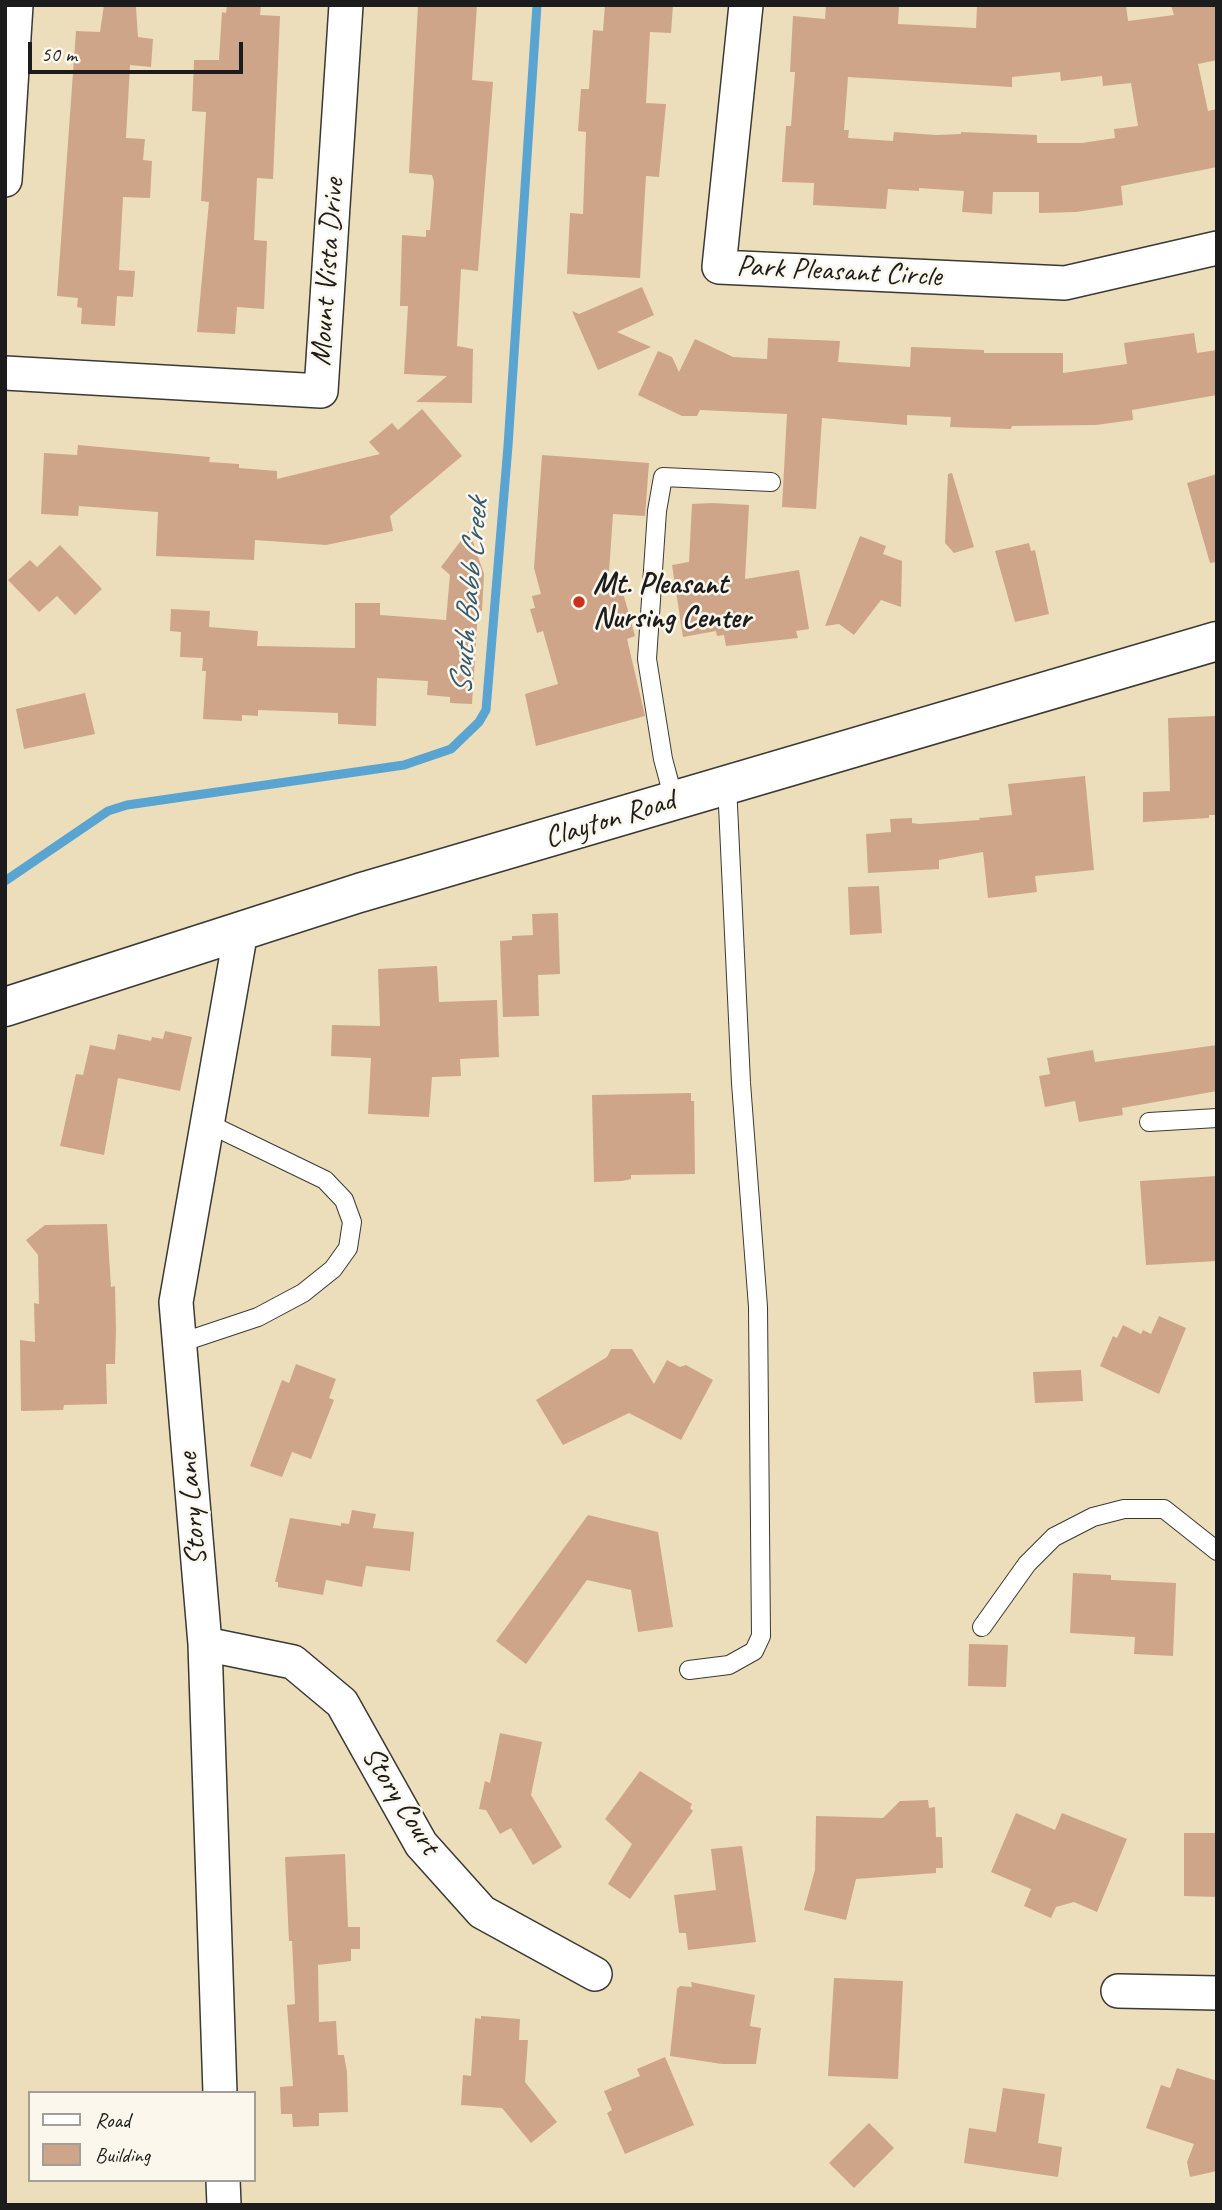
<!DOCTYPE html>
<html>
<head>
<meta charset="utf-8">
<style>
	body { margin:0 }
	#map { position:relative; width:1222px; height:2210px; overflow:hidden; background:#ecdeba; font-family:Caveat,sans-serif }
	canvas { display:block }
	.frame { position:absolute; inset:0; border:7px solid #1c1c1c; pointer-events:none }
	.legend { position:absolute; left:28px; top:2091px; width:228px; height:91px; box-sizing:border-box; background:#fbf7ec; border:2px solid #a29f99; margin:0; padding:9px 12px; list-style:none; font-size:21px; color:#1c1c1c }
	.legend li { display:flex; align-items:center; gap:14px; height:35px }
	.legend b { width:35px; border:2px solid #a29f99 }
	.scale { position:absolute; left:28px; top:42px; width:215px; height:32px; box-sizing:border-box; border:4px solid #1c1c1c; border-top:0; padding-left:9px; font-size:21px; line-height:24px; white-space:nowrap; color:#1c1c1c; -webkit-text-stroke:5px #fbf7ec; paint-order:stroke }
</style>
</head>
<body>
<div id="map">
<canvas width="1222" height="2210"></canvas>
<div class="frame"></div>
<ul class="legend">
<li><b style="height:9px;background:#fff"></b>Road</li>
<li><b style="height:19px;background:#cea589"></b>Building</li>
</ul>
<div class="scale">50 m</div>
</div>
<script>
const context = document.querySelector('canvas').getContext('2d');
context.lineJoin = 'round';
const poly = rows => new Path2D(rows.map(r => 'M' + r).join(''));
function stroke(path, color, width, dash) { context.strokeStyle = color; context.lineWidth = width; context.lineCap = dash ? 'butt' : 'round'; context.setLineDash(dash || []); context.stroke(path); }
function fill(path, color) { context.fillStyle = color; context.fill(path, 'evenodd'); }
function drawText(font, color, halo, rows, align = 'center') {
  context.font = font + ' Caveat,sans-serif'; context.lineWidth = 5; context.setLineDash([]); context.textBaseline = 'middle'; context.strokeStyle = halo; context.fillStyle = color; for (const [text, x, y, turn = 0] of rows) {
    context.save(); context.translate(x, y); context.rotate((+turn || 0) * Math.PI / 180); context.textAlign = isNaN(turn) ? turn : align; if (halo) context.strokeText(text, 0, 0); context.fillText(text, 0, 0); context.restore();
  }
}
const stream = poly([
	[5,881,108,811,127,805,404,765,451,749,479,722,486,710,508,446,537,5]
]);
const building = poly([
	[104,5,136,7,138,37,153,39,151,67,130,65,126,138,145,139,143,160,152,161,150,198,123,197,119,270,135,271,133,297,117,296,115,326,81,324,82,308,77,307,78,298,57,296,76,31,100,32],
	[227,5,261,5,260,15,280,16,273,179,257,178,254,240,267,241,264,309,237,307,235,334,197,332,209,202,201,201,206,112,192,111,194,60,219,60,222,12,226,13],
	[418,5,477,5,472,80,493,82,478,271,461,269,457,346,473,349,472,403,416,402,447,376,404,374,408,306,400,306,402,235,426,237,426,230,430,230,434,182,432,175,409,173],
	[605,5,673,5,671,33,650,32,646,103,666,104,659,177,646,176,640,278,567,274,570,213,583,214,586,132,578,131,581,89,589,89,593,30,603,31],
	[826,5,899,5,898,24,976,28,977,6,1126,5,1128,21,1174,15,1171,5,1217,5,1217,60,1198,64,1208,111,1217,109,1217,167,1121,186,1123,205,1076,212,1039,213,1039,192,993,192,992,214,962,212,964,191,919,188,919,191,888,189,886,209,813,205,814,183,782,182,786,126,791,126,795,72,790,72,793,16,825,19],
	[1060,72,1061,81,1102,76,1103,86,1131,83,1138,126,1114,129,1115,138,1082,143,1037,143,1037,135,961,132,961,134,936,135,894,132,893,141,848,138,849,130,844,130,848,77,1012,87,1012,77],
	[642,287,654,315,617,332,651,347,598,370,572,311,579,314],
	[1194,333,1197,353,1217,350,1217,395,1132,410,1133,420,1096,425,1012,426,1011,429,950,427,951,417,907,415,907,425,822,418,816,509,782,507,787,414,700,410,697,416,682,416,638,395,658,351,672,357,679,372,695,339,733,357,767,359,768,338,840,341,838,362,910,367,911,347,984,350,984,353,1063,353,1063,373,1127,364,1124,343],
	[422,409,462,456,390,516,393,531,326,545,255,540,254,560,156,556,158,512,79,506,78,516,41,514,44,453,77,455,78,445,210,457,209,462,239,464,239,468,277,471,277,479,380,454,369,442,392,423,398,430],
	[542,455,649,463,645,516,613,514,608,586,620,582,635,636,627,639,645,716,536,746,525,694,558,684,543,631,537,633,530,609,535,608,532,596,541,594,534,568],
	[952,473,974,547,954,553,945,543,948,474],
	[1217,474,1217,562,1210,563,1187,483],
	[712,503,749,505,745,579,799,570,809,629,796,631,798,638,726,646,724,635,717,636,716,631,683,637,672,565,689,562,692,504],
	[469,530,484,574,482,611,478,611,472,704,450,703,450,697,427,695,428,681,377,678,376,726,338,724,338,713,258,710,258,716,242,715,242,721,203,719,206,671,202,671,203,658,180,657,181,632,170,631,171,609,210,611,209,627,258,631,257,646,355,648,355,603,380,603,380,615,446,620,450,575,441,567],
	[860,536,886,546,883,554,902,561,901,607,881,600,854,635,839,624,825,626],
	[1029,543,1031,551,1035,550,1049,614,1015,622,995,551],
	[60,545,102,589,75,615,57,596,39,612,8,580,30,560,37,567],
	[85,693,95,734,24,749,16,709],
	[1217,716,1217,815,1209,815,1209,818,1143,822,1143,792,1170,791,1168,718],
	[1085,776,1094,870,1035,876,1037,892,988,898,983,852,939,860,939,869,868,873,866,834,891,832,890,819,912,818,912,823,919,824,980,820,979,818,1012,815,1008,784],
	[879,886,882,933,850,935,848,887],
	[558,913,560,974,538,975,539,1016,503,1017,500,941,512,940,512,936,533,935,532,914],
	[437,966,439,1002,497,1000,499,1057,460,1059,461,1076,432,1077,429,1117,368,1114,371,1058,331,1056,332,1025,380,1026,378,969],
	[165,1031,192,1037,180,1091,118,1078,104,1155,60,1146,76,1074,83,1075,90,1045,115,1050,118,1034,151,1041,152,1037,163,1039],
	[1217,1045,1217,1091,1122,1108,1123,1115,1079,1122,1075,1101,1045,1107,1039,1076,1050,1074,1047,1058,1093,1050,1095,1062],
	[691,1093,691,1101,694,1101,695,1174,631,1175,631,1179,622,1181,594,1182,592,1095],
	[1217,1176,1217,1261,1146,1265,1140,1181],
	[107,1224,111,1287,115,1286,116,1331,115,1364,106,1364,107,1404,64,1405,63,1410,21,1411,20,1340,35,1342,34,1303,39,1304,38,1255,26,1240,45,1225],
	[1159,1316,1186,1328,1159,1394,1100,1366,1113,1336,1117,1338,1123,1325,1141,1334,1143,1330,1151,1334],
	[611,1349,632,1349,654,1384,667,1360,680,1367,686,1365,713,1380,681,1440,629,1413,563,1445,536,1400,607,1357],
	[296,1364,336,1379,329,1398,334,1400,311,1459,292,1452,282,1477,250,1466,282,1380,289,1383],
	[1081,1370,1083,1401,1035,1403,1033,1372],
	[352,1510,376,1514,373,1528,414,1532,410,1571,366,1566,362,1587,326,1580,323,1595,278,1587,278,1582,275,1582,290,1518,341,1526,341,1523,349,1524],
	[588,1515,658,1532,673,1627,638,1632,631,1590,587,1580,526,1664,496,1641],
	[1073,1573,1111,1575,1111,1580,1176,1583,1173,1656,1134,1654,1135,1637,1070,1633],
	[969,1644,1008,1645,1006,1687,968,1686],
	[500,1733,542,1742,531,1795,562,1847,533,1865,511,1828,500,1834,486,1810,479,1809,485,1781,490,1783],
	[640,1771,692,1804,690,1808,693,1811,630,1899,608,1884,632,1844,605,1819],
	[928,1800,929,1808,935,1807,936,1837,942,1837,943,1868,936,1868,936,1873,856,1879,846,1920,804,1910,815,1870,816,1816,883,1818,900,1801],
	[1016,1813,1055,1830,1062,1813,1127,1839,1097,1912,1074,1902,1056,1907,1051,1918,1024,1906,1031,1889,991,1872],
	[1184,1833,1217,1833,1217,1897,1184,1896],
	[742,1846,756,1942,688,1950,686,1933,679,1933,674,1895,716,1890,711,1849],
	[345,1854,348,1927,360,1927,360,1949,351,1949,351,1961,318,1965,319,2022,336,2021,338,2055,344,2055,347,2072,348,2112,319,2113,319,2126,293,2127,292,2114,281,2114,280,2087,293,2086,287,2005,295,2004,292,1941,289,1941,285,1857],
	[834,1978,903,1981,898,2079,828,2076],
	[691,1982,755,1995,750,2026,761,2028,756,2064,722,2064,670,2056,677,1989,680,1986,692,1987],
	[481,2016,520,2019,519,2040,528,2040,525,2082,557,2122,531,2143,502,2108,461,2105,463,2075,471,2076,475,2018,481,2019],
	[665,2057,694,2125,625,2154,607,2113,612,2110,604,2091,640,2076,637,2069],
	[1177,2068,1217,2081,1217,2171,1190,2177,1187,2162,1194,2144,1146,2128,1161,2085,1170,2088],
	[1003,2088,1045,2094,1038,2143,1062,2147,1058,2177,964,2163,969,2128,996,2132],
	[869,2123,894,2148,854,2188,829,2163]
]);
const service = poly([
	[674,800,663,759,647,659,657,511,663,477,771,482],
	[1149,1122,1217,1118],
	[180,1343,258,1317,303,1293,333,1269,348,1248,352,1222,344,1200,325,1180,207,1123],
	[982,1627,1027,1564,1054,1537,1093,1517,1124,1509,1164,1509,1217,1551],
	[689,1670,729,1665,754,1651,761,1636,758,1307,741,1083,727,784]
]);
const minor = poly([
	[746,5,719,267,1065,283,1217,248],
	[5,180,16,5],
	[5,373,321,391,346,5],
	[205,1644,293,1662,342,1703,421,1844,482,1912,595,1974],
	[1118,1991,1217,1993],
	[220,2093,205,1644,176,1302,241,931],
	[223,2180,224,2205]
]);
const tertiary = poly([
	[5,1007,359,893,1217,641]
]);
const markers = [
	[579,602,7,"#c8321e"]
];
const streetNames = [
	["Mount Vista Drive",328,272,-86],
	["Park Pleasant Circle",839,272,3],
	["Clayton Road",610,820,-17],
	["Story Lane",193,1509,-95],
	["Story Court",400,1801,58]
];
const poiNames = [
	["Mt. Pleasant",593,585],
	["Nursing Center",593,619]
];
const waterNames = [
	["South Babb Creek",470,597,-85]
];
stroke(stream, '#59a4d1', 9);
fill(building, '#cea589');
stroke(service, '#3b3934', 20);
stroke(minor, '#3b3934', 36);
stroke(tertiary, '#3b3934', 41);
stroke(service, '#fff', 18);
stroke(minor, '#fff', 33);
stroke(tertiary, '#fff', 38);
for (const [x, y, r, color] of markers) { const dot = new Path2D(); dot.arc(x, y, r, 0, 2 * Math.PI); context.fillStyle = color; context.fill(dot); stroke(dot, '#fbf7ec', 2.5); }
drawText('30px', '#1c1c1c', '#fbf7ec', streetNames);
drawText('bold 30px', '#1c1c1c', '#fbf7ec', poiNames, 'left');
drawText('italic 32px', '#37596d', '#fbf7ec', waterNames);
</script>
</body>
</html>
